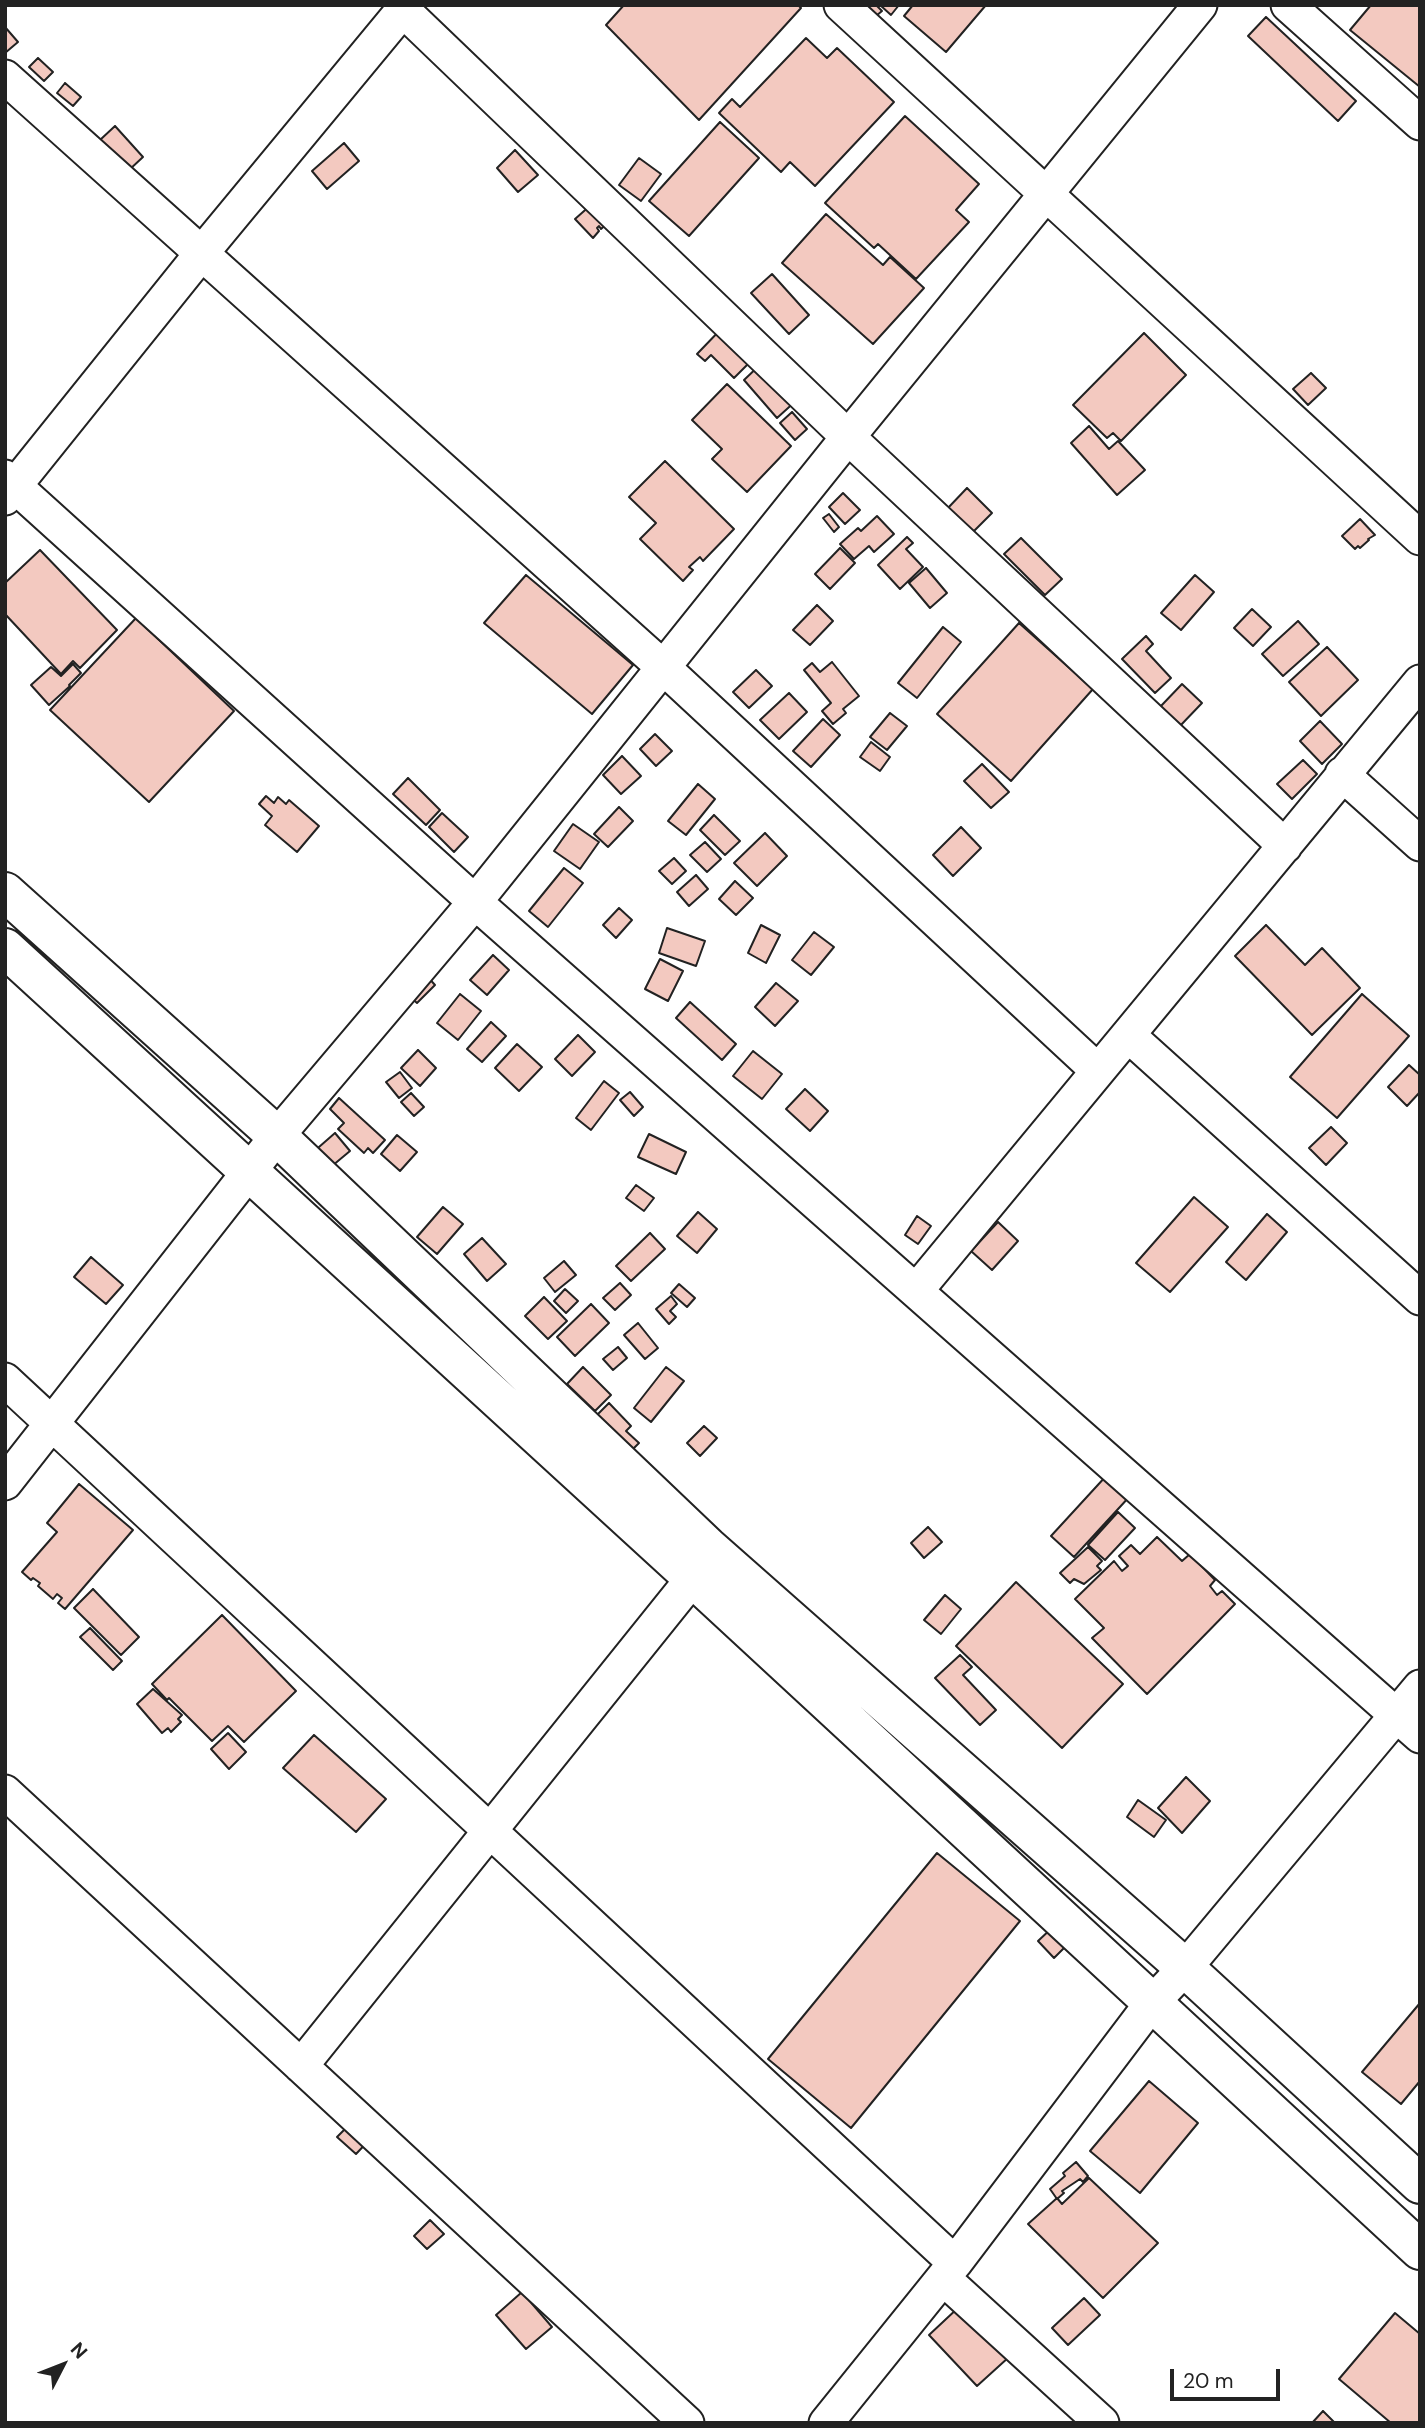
<!DOCTYPE html>
<html>
<head>
<meta charset="utf-8">
<style>
	body { margin:0 }
	#map { position:relative; width:1425px; height:2428px; overflow:hidden; background:#fff; font-family:"DM Sans",sans-serif }
	canvas { display:block }
	.frame { position:absolute; inset:0; border:7px solid #222; pointer-events:none }
	.north { position:absolute; left:28px; top:2330px; width:70px; height:70px; -webkit-text-stroke:5px #fff; paint-order:stroke; rotate:48deg; font-size:19px; font-weight:700; line-height:28px; text-align:center; color:#222 }
	.north::after { content:''; display:block; margin:auto; width:24px; height:32px; background:#222; clip-path:polygon(50% 0,100% 100%,50% 72%,0 100%) }
	.scale { position:absolute; left:1170px; top:2369px; width:110px; height:32px; box-sizing:border-box; border:4px solid #222; border-top:0; padding-left:9px; font-size:21px; line-height:24px; white-space:nowrap; color:#222; -webkit-text-stroke:5px #fff; paint-order:stroke }
</style>
</head>
<body>
<div id="map">
<canvas width="1425" height="2428"></canvas>
<div class="frame"></div>
<div class="north">N</div>
<div class="scale">20 m</div>
</div>
<script>
const context = document.querySelector('canvas').getContext('2d');
context.lineJoin = 'round';
function fill(path, color) { context.fillStyle = color; context.fill(path, 'evenodd'); }
const poly = rows => new Path2D(rows.map(r => 'M' + r).join(''));
function stroke(path, color, width, dash) { context.strokeStyle = color; context.lineWidth = width; context.lineCap = dash ? 'butt' : 'round'; context.setLineDash(dash || []); context.stroke(path); }
const building = poly([
	[624,5,798,5,801,8,699,120,606,25,624,5],
	[865,5,876,5,882,11,876,16,865,5],
	[880,5,899,5,891,15,880,5],
	[913,5,986,5,946,52,904,16,913,5],
	[1371,5,1420,5,1420,87,1350,30,1371,5],
	[1266,17,1356,101,1338,121,1248,36,1266,17],
	[5,27,18,42,5,53,5,27],
	[806,38,827,58,837,48,894,102,815,186,790,162,781,172,719,113,732,99,740,107,806,38],
	[38,58,53,72,44,81,29,67,38,58],
	[65,83,81,97,73,106,57,93,65,83],
	[905,116,979,184,956,210,969,222,916,279,878,244,874,248,825,203,905,116],
	[720,122,759,158,689,236,649,201,720,122],
	[115,126,143,157,128,171,100,140,115,126],
	[344,143,359,161,327,189,312,171,344,143],
	[515,150,538,175,518,192,497,168,515,150],
	[639,158,661,174,641,201,619,185,639,158],
	[592,204,609,222,601,229,599,226,597,228,599,231,593,238,575,219,592,204],
	[826,214,883,265,890,257,924,288,873,344,782,263,826,214],
	[772,274,809,315,789,334,751,293,772,274],
	[724,326,755,357,734,378,711,355,705,361,697,354,724,326],
	[1144,333,1186,375,1121,441,1113,433,1107,438,1073,405,1144,333],
	[764,361,798,399,777,418,744,380,764,361],
	[1311,373,1326,388,1308,405,1293,389,1311,373],
	[727,384,791,446,747,492,712,459,722,449,692,420,727,384],
	[792,412,807,429,795,440,780,423,792,412],
	[1089,426,1109,449,1118,441,1145,470,1117,495,1071,443,1089,426],
	[665,461,734,529,703,561,700,557,689,567,693,570,683,581,640,539,656,523,629,497,665,461],
	[967,488,992,513,971,534,947,509,967,488],
	[843,493,860,510,845,524,829,507,843,493],
	[829,514,839,527,834,532,823,518,829,514],
	[877,516,894,534,874,552,869,546,854,559,840,544,858,528,861,531,877,516],
	[1360,519,1375,535,1368,539,1369,540,1360,548,1358,546,1355,549,1342,536,1360,519],
	[907,537,913,543,906,549,923,567,900,589,878,565,907,537],
	[1021,538,1062,579,1045,595,1004,554,1021,538],
	[840,548,855,563,830,589,815,574,840,548],
	[40,550,117,630,80,668,73,661,61,674,5,614,5,583,40,550],
	[926,568,947,593,930,608,909,583,926,568],
	[526,575,633,665,592,714,484,623,526,575],
	[1195,575,1214,592,1181,630,1161,613,1195,575],
	[817,605,833,621,810,645,793,630,817,605],
	[1252,609,1271,627,1253,646,1234,628,1252,609],
	[136,618,234,711,149,802,50,710,136,618],
	[1298,621,1319,644,1283,676,1262,654,1298,621],
	[1019,623,1093,689,1011,781,937,714,1019,623],
	[943,627,961,642,917,698,898,683,943,627],
	[1146,636,1153,644,1146,651,1171,678,1155,693,1122,659,1146,636],
	[1327,647,1358,680,1321,716,1289,682,1327,647],
	[832,662,859,696,843,709,846,713,833,724,822,711,831,703,804,670,812,663,820,672,832,662],
	[73,664,81,673,69,685,70,686,49,705,31,685,51,667,61,676,73,664],
	[756,670,772,686,749,708,733,692,756,670],
	[1182,684,1202,703,1180,726,1160,707,1182,684],
	[789,693,807,712,779,739,760,720,789,693],
	[890,713,907,726,887,750,870,737,890,713],
	[823,719,840,735,811,767,793,751,823,719],
	[1320,721,1342,744,1322,764,1300,741,1320,721],
	[655,734,672,751,656,766,640,749,655,734],
	[871,742,890,757,880,771,860,757,871,742],
	[622,756,641,776,621,794,603,775,622,756],
	[1303,760,1317,774,1292,799,1277,784,1303,760],
	[982,764,1009,792,991,808,964,781,982,764],
	[408,778,440,810,426,825,393,794,408,778],
	[698,784,715,799,686,835,668,821,698,784],
	[266,796,274,803,278,797,286,804,289,800,319,826,297,852,265,825,272,816,259,804,266,796],
	[619,807,633,821,608,847,594,834,619,807],
	[442,813,468,837,454,852,429,827,442,813],
	[714,815,740,841,725,855,700,830,714,815],
	[573,824,599,842,580,869,554,851,573,824],
	[961,827,981,848,953,876,933,855,961,827],
	[765,833,787,856,757,886,734,863,765,833],
	[705,842,721,859,707,872,690,855,705,842],
	[674,858,686,871,672,884,659,871,674,858],
	[564,868,583,883,548,927,529,911,564,868],
	[696,875,708,889,689,906,677,892,696,875],
	[735,881,753,898,736,915,719,899,735,881],
	[619,908,632,920,616,938,603,925,619,908],
	[761,925,780,935,766,963,748,953,761,925],
	[1266,925,1305,965,1322,948,1360,988,1312,1035,1235,956,1266,925],
	[667,928,705,941,696,966,659,953,667,928],
	[814,932,834,947,811,975,792,960,814,932],
	[493,955,509,970,487,995,470,980,493,955],
	[660,959,683,971,668,1001,645,989,660,959],
	[426,975,435,985,417,1003,407,994,426,975],
	[776,983,798,1001,775,1026,755,1007,776,983],
	[460,994,481,1011,458,1040,437,1023,460,994],
	[1362,994,1409,1036,1337,1118,1290,1077,1362,994],
	[690,1002,736,1044,722,1060,676,1018,690,1002],
	[491,1022,506,1036,482,1062,467,1049,491,1022],
	[578,1035,595,1052,572,1076,555,1059,578,1035],
	[517,1044,542,1067,519,1091,495,1068,517,1044],
	[418,1050,436,1068,420,1086,401,1068,418,1050],
	[753,1051,782,1074,762,1099,733,1076,753,1051],
	[1409,1065,1420,1075,1420,1092,1407,1106,1388,1087,1409,1065],
	[400,1072,412,1088,399,1098,386,1082,400,1072],
	[604,1081,619,1093,591,1130,576,1118,604,1081],
	[805,1089,828,1111,810,1131,786,1109,805,1089],
	[630,1092,643,1107,634,1116,620,1100,630,1092],
	[411,1093,424,1107,414,1116,401,1102,411,1093],
	[339,1098,385,1140,373,1153,368,1148,364,1153,338,1129,344,1123,330,1109,339,1098],
	[1331,1127,1347,1143,1326,1165,1309,1148,1331,1127],
	[335,1133,350,1151,326,1171,311,1154,335,1133],
	[649,1134,686,1152,676,1174,638,1157,649,1134],
	[397,1135,417,1152,400,1171,381,1154,397,1135],
	[636,1185,654,1198,644,1211,626,1198,636,1185],
	[1194,1197,1228,1227,1170,1292,1136,1263,1194,1197],
	[443,1207,463,1224,437,1254,417,1237,443,1207],
	[698,1212,717,1229,697,1253,677,1236,698,1212],
	[1267,1214,1287,1232,1246,1280,1226,1262,1267,1214],
	[917,1216,931,1226,918,1244,905,1235,917,1216],
	[998,1222,1018,1241,992,1270,971,1251,998,1222],
	[650,1233,665,1249,631,1281,616,1266,650,1233],
	[482,1238,506,1264,487,1281,464,1254,482,1238],
	[91,1257,123,1285,106,1304,74,1277,91,1257],
	[564,1261,576,1275,555,1292,544,1278,564,1261],
	[620,1283,631,1295,615,1310,603,1298,620,1283],
	[679,1284,695,1298,687,1307,671,1293,679,1284],
	[565,1289,578,1301,566,1313,554,1301,565,1289],
	[671,1296,677,1304,670,1311,676,1317,669,1324,656,1309,671,1296],
	[544,1297,567,1321,548,1339,525,1316,544,1297],
	[591,1304,609,1323,575,1356,557,1337,591,1304],
	[638,1323,658,1348,645,1359,624,1335,638,1323],
	[618,1347,627,1358,613,1370,603,1359,618,1347],
	[583,1367,611,1395,595,1411,567,1384,583,1367],
	[666,1367,684,1381,651,1422,634,1408,666,1367],
	[609,1403,631,1426,626,1431,639,1443,625,1457,591,1421,609,1403],
	[704,1426,717,1438,700,1456,687,1443,704,1426],
	[1107,1475,1130,1496,1074,1557,1051,1536,1107,1475],
	[79,1484,133,1530,65,1609,58,1603,62,1598,57,1594,53,1599,38,1586,40,1583,33,1578,31,1580,22,1572,57,1532,47,1523,79,1484],
	[1118,1512,1135,1528,1105,1560,1088,1545,1118,1512],
	[928,1527,942,1542,924,1558,911,1543,928,1527],
	[1157,1537,1182,1561,1190,1554,1215,1580,1210,1586,1217,1595,1222,1591,1235,1604,1147,1694,1092,1638,1104,1628,1075,1599,1114,1561,1122,1571,1128,1566,1119,1556,1131,1545,1140,1554,1157,1537],
	[1088,1547,1102,1561,1097,1566,1101,1570,1084,1584,1074,1579,1070,1583,1060,1573,1088,1547],
	[1016,1582,1123,1684,1062,1748,956,1646,1016,1582],
	[93,1589,139,1637,121,1655,74,1608,93,1589],
	[945,1595,961,1609,941,1634,924,1620,945,1595],
	[222,1615,296,1691,244,1742,228,1726,212,1741,169,1698,167,1700,152,1684,222,1615],
	[90,1628,122,1661,113,1670,80,1637,90,1628],
	[960,1655,972,1667,963,1675,996,1710,980,1725,935,1678,960,1655],
	[153,1689,182,1715,178,1719,181,1722,171,1732,168,1728,162,1733,137,1704,153,1689],
	[228,1733,246,1752,229,1769,211,1749,228,1733],
	[314,1735,386,1799,356,1832,283,1768,314,1735],
	[1186,1777,1210,1801,1182,1833,1158,1808,1186,1777],
	[1138,1800,1166,1820,1154,1837,1127,1817,1138,1800],
	[937,1853,1020,1921,851,2128,768,2059,937,1853],
	[1054,1926,1069,1943,1054,1958,1038,1941,1054,1926],
	[1420,2003,1420,2081,1401,2104,1362,2072,1420,2003],
	[1149,2081,1198,2123,1140,2193,1090,2151,1149,2081],
	[355,2119,373,2136,356,2154,337,2137,355,2119],
	[1076,2162,1088,2176,1083,2182,1080,2179,1062,2191,1064,2193,1057,2199,1050,2189,1065,2176,1063,2173,1076,2162],
	[1089,2178,1158,2243,1103,2298,1028,2224,1057,2198,1062,2204,1089,2178],
	[430,2220,444,2234,427,2249,414,2236,430,2220],
	[522,2292,552,2327,526,2349,496,2315,522,2292],
	[1084,2298,1100,2315,1068,2345,1052,2328,1084,2298],
	[960,2306,1009,2357,977,2386,929,2335,960,2306],
	[1395,2313,1420,2334,1420,2423,1391,2423,1339,2379,1395,2313],
	[1323,2411,1335,2423,1312,2423,1323,2411]
]);
const minor = poly([
	[841,5,1420,538],
	[1288,5,1420,123],
	[403,10,848,437,1285,846],
	[5,77,664,668,1098,1071],
	[5,477,475,902,1420,1736],
	[5,498,201,254,407,5],
	[1342,774,1420,844],
	[1128,1035,1420,1298],
	[916,1291,1420,682],
	[5,1380,955,2263],
	[5,1483,277,1136,475,902,848,437,1200,5],
	[5,1792,687,2423],
	[301,2066,693,1578],
	[943,2278,1102,2423],
	[826,2423,955,2263,1151,2004,1185,1968,1420,1687]
]);
const tertiary = poly([
	[5,892,277,1136,708,1547,1185,1968,1420,2184],
	[5,948,693,1578,1420,2250]
]);
fill(building, '#f3c9c0');
stroke(building, '#222', 2);
stroke(minor, '#222', 37);
stroke(tertiary, '#222', 42);
stroke(minor, '#fff', 33);
stroke(tertiary, '#fff', 38);
</script>
</body>
</html>
